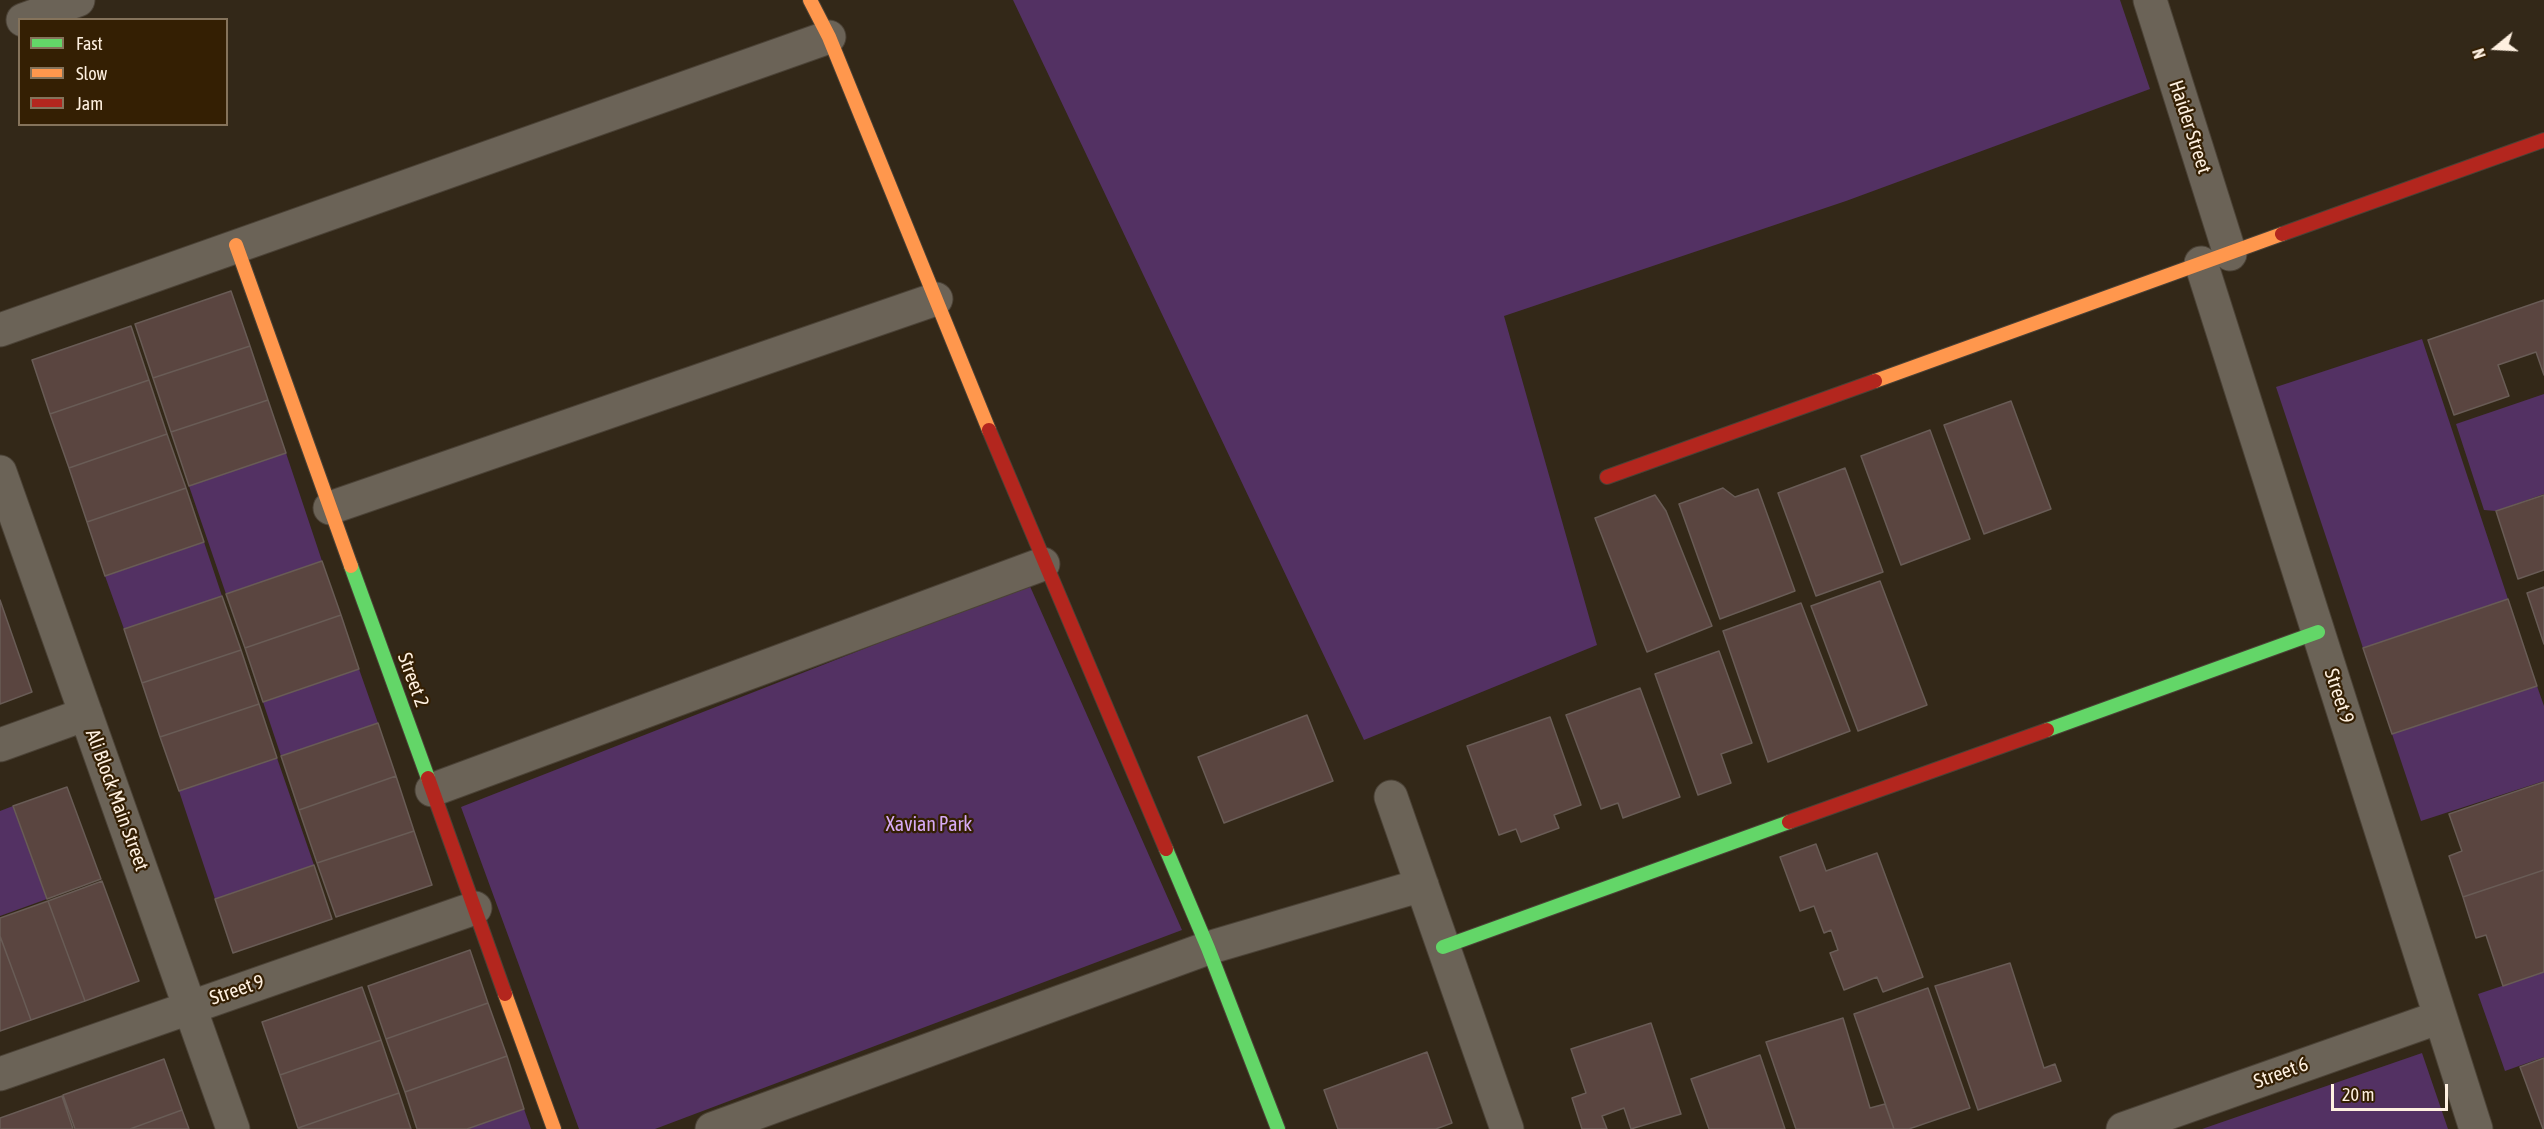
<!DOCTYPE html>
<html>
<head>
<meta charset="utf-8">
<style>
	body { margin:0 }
	#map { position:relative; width:2544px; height:1129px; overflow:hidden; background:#332818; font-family:"Asap Condensed",sans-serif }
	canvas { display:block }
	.legend { position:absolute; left:18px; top:18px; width:210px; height:108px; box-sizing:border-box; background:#341f03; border:2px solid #85735b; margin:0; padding:8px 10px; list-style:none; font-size:18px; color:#fef0e0 }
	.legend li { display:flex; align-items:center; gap:12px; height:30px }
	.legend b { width:30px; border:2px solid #85735b }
	.north { position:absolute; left:2466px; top:18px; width:60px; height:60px; -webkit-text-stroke:4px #341f03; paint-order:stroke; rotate:252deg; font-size:16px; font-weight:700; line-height:24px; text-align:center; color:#fef0e0 }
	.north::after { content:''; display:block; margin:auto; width:21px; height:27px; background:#fef0e0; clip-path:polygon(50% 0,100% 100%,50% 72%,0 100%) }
	.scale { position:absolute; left:2331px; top:1084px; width:117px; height:27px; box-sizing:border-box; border:3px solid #fef0e0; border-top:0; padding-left:8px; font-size:18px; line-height:21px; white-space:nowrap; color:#fef0e0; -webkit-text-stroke:4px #341f03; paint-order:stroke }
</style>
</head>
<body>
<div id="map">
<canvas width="2544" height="1129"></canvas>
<ul class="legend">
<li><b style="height:8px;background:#63d668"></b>Fast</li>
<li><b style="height:8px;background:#ff974d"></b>Slow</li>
<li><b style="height:8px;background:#b3261e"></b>Jam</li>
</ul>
<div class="north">N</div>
<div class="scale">20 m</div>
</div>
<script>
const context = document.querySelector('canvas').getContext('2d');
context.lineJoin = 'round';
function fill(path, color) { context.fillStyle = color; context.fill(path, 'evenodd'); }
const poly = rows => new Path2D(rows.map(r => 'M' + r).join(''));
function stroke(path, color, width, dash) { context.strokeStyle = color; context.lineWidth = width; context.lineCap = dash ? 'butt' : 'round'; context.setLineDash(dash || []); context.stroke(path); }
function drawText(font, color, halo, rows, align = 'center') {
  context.font = font + ' "Asap Condensed",sans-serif'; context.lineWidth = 4.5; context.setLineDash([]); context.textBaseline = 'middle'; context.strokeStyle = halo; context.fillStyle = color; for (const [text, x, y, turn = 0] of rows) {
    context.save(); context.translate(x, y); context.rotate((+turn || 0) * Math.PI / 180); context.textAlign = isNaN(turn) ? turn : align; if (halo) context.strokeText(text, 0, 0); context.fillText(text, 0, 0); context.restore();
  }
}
const green = poly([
	[1013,0,2120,0,2150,89,1846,201,1504,316,1597,645,1364,740],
	[2422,339,2508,599,2363,648,2276,387],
	[2544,394,2544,494,2496,511,2484,510,2456,424],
	[286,453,322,561,226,594,189,486],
	[204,542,222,596,124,629,105,576],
	[1029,584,1182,930,655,1129,579,1129,461,807],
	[359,669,378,723,281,756,263,702],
	[2537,686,2544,706,2544,781,2421,821,2392,734],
	[277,758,314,865,215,899,179,791],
	[13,806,47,899,0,916,0,811],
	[2544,972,2544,1057,2505,1071,2478,994],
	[2422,1053,2448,1129,2202,1129],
	[524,1109,531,1129,467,1129]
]);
const building = poly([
	[231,291,250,346,153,378,135,324,231,291],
	[2544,300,2544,375,2536,352,2498,365,2509,396,2454,415,2428,340,2544,300],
	[131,326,149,380,50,414,32,360,131,326],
	[250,346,268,400,171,432,153,378,250,346],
	[149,380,167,434,69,468,50,414,149,380],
	[268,400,286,453,189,486,171,432,268,400],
	[2011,401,2051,509,1984,534,1944,425,2011,401],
	[1930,430,1970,539,1901,565,1861,456,1930,430],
	[167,434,186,488,87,522,69,468,167,434],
	[1845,468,1883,572,1816,596,1778,493,1845,468],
	[186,488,204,542,105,576,87,522,186,488],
	[1723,488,1735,497,1758,489,1795,591,1720,619,1679,504,1723,488],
	[1655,495,1666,511,1712,626,1647,652,1595,518,1655,495],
	[2544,495,2544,570,2518,579,2496,511,2544,495],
	[322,561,341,615,245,648,226,594,322,561],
	[1880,581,1927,705,1858,731,1811,606,1880,581],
	[2544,587,2544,644,2527,593,2544,587],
	[222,596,241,650,142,683,124,629,222,596],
	[2508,599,2537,686,2392,734,2363,648,2508,599],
	[0,600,32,692,0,704,0,600],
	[1801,603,1850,731,1768,762,1723,631,1801,603],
	[341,615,359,669,263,702,245,648,341,615],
	[241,650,259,704,160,737,142,683,241,650],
	[1719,651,1752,743,1721,754,1731,783,1698,795,1655,674,1719,651],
	[1640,688,1680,797,1623,818,1618,803,1601,809,1566,715,1640,688],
	[259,704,277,758,179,791,160,737,259,704],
	[1307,715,1333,781,1224,823,1198,757,1307,715],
	[1550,717,1581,805,1554,815,1559,828,1521,842,1516,829,1499,835,1467,746,1550,717],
	[378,723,396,776,299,810,281,756,378,723],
	[396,776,414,831,317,863,299,810,396,776],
	[2544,782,2544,870,2463,897,2449,856,2462,851,2449,814,2544,782],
	[67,787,101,879,47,899,13,806,67,787],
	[414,831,432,885,336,917,317,863,414,831],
	[1816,844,1826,871,1877,853,1923,977,1883,992,1877,977,1844,990,1830,953,1838,950,1831,930,1824,933,1814,906,1800,911,1780,857,1816,844],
	[314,865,332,919,233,953,215,899,314,865],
	[2544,870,2544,972,2503,986,2486,935,2476,938,2463,897,2544,870],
	[102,881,139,981,85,1001,48,901,102,881],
	[48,901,85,1001,31,1020,0,936,0,918,48,901],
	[0,936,31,1020,0,1031,0,936],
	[470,950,488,1003,386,1039,368,986,470,950],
	[2010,963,2044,1068,2055,1064,2061,1081,1978,1110,1935,986,2010,963],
	[362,987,381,1040,280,1075,262,1022,362,987],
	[1928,988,1970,1108,1909,1129,1894,1129,1854,1014,1928,988],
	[488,1003,507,1056,405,1092,386,1039,488,1003],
	[1843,1018,1870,1108,1885,1104,1894,1129,1796,1129,1766,1042,1843,1018],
	[1651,1023,1681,1114,1631,1129,1624,1108,1602,1116,1607,1129,1582,1129,1572,1098,1586,1093,1571,1049,1651,1023],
	[381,1040,399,1093,298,1128,280,1075,381,1040],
	[1427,1052,1452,1123,1436,1129,1338,1129,1324,1090,1427,1052],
	[1760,1055,1785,1129,1709,1129,1691,1079,1760,1055],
	[507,1056,524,1109,467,1129,417,1129,405,1092,507,1056],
	[2544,1058,2544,1129,2543,1129,2520,1067,2544,1058],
	[164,1059,182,1110,130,1129,75,1129,63,1095,164,1059],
	[399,1093,411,1129,299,1129,298,1128,399,1093],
	[62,1096,73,1129,0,1129,0,1118,62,1096],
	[182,1110,189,1129,130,1129,182,1110]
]);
const street = poly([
	[2150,0,2230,254],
	[23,20,78,0],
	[2201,263,2476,1129],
	[0,330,829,37],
	[0,472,233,1129],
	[330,508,936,299],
	[0,745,86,714],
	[432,790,1043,564],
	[1391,797,1507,1129],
	[0,1074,475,908],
	[712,1129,1208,948,1422,885],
	[2123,1129,2440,1017]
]);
const fast = poly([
	[351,566,428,778],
	[2047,730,2318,632],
	[1166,849,1208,948,1278,1129],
	[1443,947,1789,822]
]);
const slow = poly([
	[810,0,829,37,989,430],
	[236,245,351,566],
	[1875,381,2282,234],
	[505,994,554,1129]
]);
const jam = poly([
	[2282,234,2544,140],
	[989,430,1166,849],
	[1607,477,1875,381],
	[428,778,505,994],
	[1789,822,2047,730]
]);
const streetNames = [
	["Haider Street",2190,127,72],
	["Street 2",413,680,70],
	["Street 9",2339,696,72],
	["Ali Block Main Street",117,800,70],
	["Street 9",237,990,-19],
	["Street 6",2281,1073,-20]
];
const parkNames = [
	["Xavian Park",929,825]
];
fill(green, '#533163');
fill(building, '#5a4540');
stroke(building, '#695c56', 1.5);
stroke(street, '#4b4236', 35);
stroke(fast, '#4b4236', 16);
stroke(slow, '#4b4236', 16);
stroke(jam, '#4b4236', 16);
stroke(street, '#6b6357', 33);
stroke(fast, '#63d668', 14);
stroke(slow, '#ff974d', 14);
stroke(jam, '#b3261e', 14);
drawText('20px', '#fef0e0', '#341f03', streetNames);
drawText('20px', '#d7abf5', '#341f03', parkNames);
</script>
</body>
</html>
